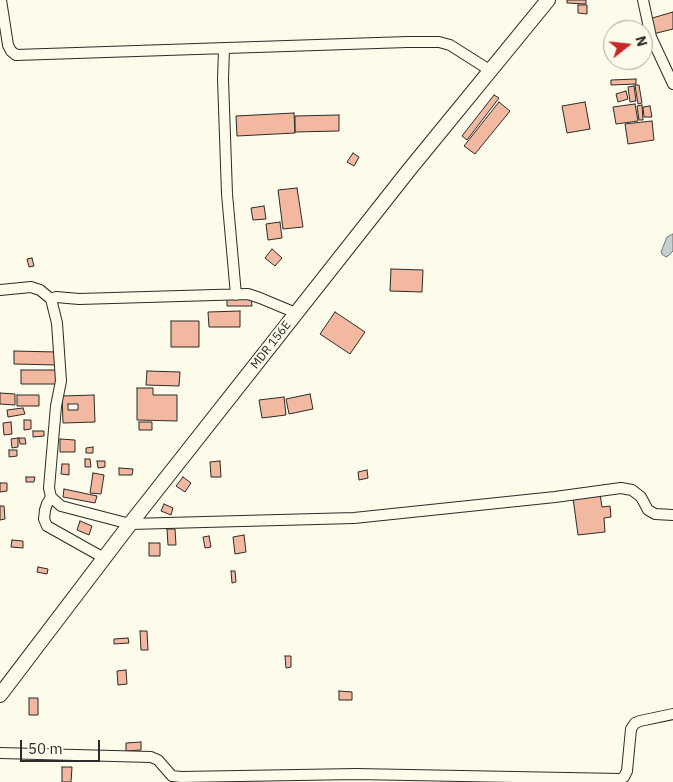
<!DOCTYPE html>
<html>
<head>
<meta charset="utf-8">
<style>
	body { margin:0 }
	#map { position:relative; width:673px; height:782px; overflow:hidden; background:#fdfbea; font-family:"IBM Plex Sans",sans-serif }
	canvas { display:block }
	.north { position:absolute; left:603px; top:20px; width:50px; height:50px; box-sizing:border-box; background:#fdfbea; border:1px solid #a9a89e; border-radius:50%; rotate:74deg; font-size:14px; font-weight:700; line-height:20px; text-align:center; color:#2b2b2b }
	.north::after { content:''; display:block; margin:auto; width:18px; height:22px; background:#c62828; clip-path:polygon(50% 0,100% 100%,50% 72%,0 100%) }
	.scale { position:absolute; left:20px; top:740px; width:80px; height:22px; box-sizing:border-box; border:2px solid #2b2b2b; border-top:0; padding-left:6px; font-size:15px; line-height:18px; white-space:nowrap; color:#2b2b2b; -webkit-text-stroke:4px #fdfbea; paint-order:stroke }
</style>
</head>
<body>
<div id="map">
<canvas width="673" height="782"></canvas>
<div class="north">N</div>
<div class="scale">50 m</div>
</div>
<script>
const context = document.querySelector('canvas').getContext('2d');
context.lineJoin = 'round';
function fill(path, color) { context.fillStyle = color; context.fill(path, 'evenodd'); }
const poly = rows => new Path2D(rows.map(r => 'M' + r).join(''));
function stroke(path, color, width, dash) { context.strokeStyle = color; context.lineWidth = width; context.lineCap = dash ? 'butt' : 'round'; context.setLineDash(dash || []); context.stroke(path); }
function drawText(font, color, halo, rows, align = 'center') {
  context.font = font + ' "IBM Plex Sans",sans-serif'; context.lineWidth = 4; context.setLineDash([]); context.textBaseline = 'middle'; context.strokeStyle = halo; context.fillStyle = color; for (const [text, x, y, turn = 0] of rows) {
    context.save(); context.translate(x, y); context.rotate((+turn || 0) * Math.PI / 180); context.textAlign = isNaN(turn) ? turn : align; if (halo) context.strokeText(text, 0, 0); context.fillText(text, 0, 0); context.restore();
  }
}
const water = poly([
	[673,234,673,251,668,256,666,257,662,254,661,252,667,237,673,234]
]);
const building = poly([
	[567,0,586,0,586,4,567,3,567,0],
	[578,5,587,5,587,14,578,13,578,5],
	[673,12,673,29,653,34,649,19,673,12],
	[636,79,636,84,611,85,611,80,636,79],
	[635,85,639,85,642,103,638,104,635,85],
	[634,86,636,101,630,102,628,87,634,86],
	[626,91,628,99,618,102,616,94,626,91],
	[494,95,499,98,467,140,462,136,494,95],
	[499,102,510,111,475,154,464,146,499,102],
	[585,102,590,129,567,133,562,106,585,102],
	[635,104,638,121,616,124,613,107,635,104],
	[642,105,643,120,639,120,637,106,642,105],
	[650,106,652,117,644,117,643,107,650,106],
	[294,113,295,133,237,136,236,116,294,113],
	[339,115,339,131,295,132,295,116,339,115],
	[652,121,654,140,628,144,625,124,652,121],
	[353,153,359,157,354,166,347,162,353,153],
	[297,188,303,227,283,229,278,190,297,188],
	[264,206,266,219,253,220,251,208,264,206],
	[280,222,282,238,268,240,266,224,280,222],
	[272,249,282,258,275,266,265,258,272,249],
	[32,258,34,266,29,267,27,259,32,258],
	[391,269,423,270,422,292,390,291,391,269],
	[227,297,251,297,252,306,227,306,227,297],
	[240,311,240,327,209,327,208,312,240,311],
	[335,312,365,332,350,354,320,334,335,312],
	[171,321,199,321,199,347,171,347,171,321],
	[14,351,57,352,57,365,14,364,14,351],
	[21,370,58,370,58,384,21,384,21,370],
	[147,371,180,372,179,386,146,385,147,371],
	[137,388,153,388,153,395,177,395,177,421,137,420,137,388],
	[0,393,15,394,15,405,0,404,0,393],
	[310,394,313,409,289,414,286,399,310,394],
	[17,395,39,395,39,406,17,406,17,395],
	[94,395,95,422,63,423,62,396,94,395],
	[68,404,78,404,78,410,68,410,68,404],
	[284,397,286,415,262,418,259,400,284,397],
	[23,408,25,414,8,417,7,410,23,408],
	[24,420,31,420,31,429,24,430,24,420],
	[11,422,12,434,4,435,3,423,11,422],
	[139,422,152,422,152,430,139,430,139,422],
	[33,431,44,431,44,436,33,437,33,431],
	[18,438,18,447,12,448,11,439,18,438],
	[19,438,25,438,26,444,20,444,19,438],
	[60,439,75,440,75,452,60,452,60,439],
	[93,447,93,453,86,453,86,448,93,447],
	[9,450,17,450,17,456,9,457,9,450],
	[85,459,90,459,91,467,85,467,85,459],
	[97,461,105,461,105,467,98,468,97,461],
	[220,461,221,477,211,477,210,462,220,461],
	[62,464,69,464,69,475,61,474,62,464],
	[119,468,133,469,132,475,119,475,119,468],
	[367,470,368,478,359,480,358,472,367,470],
	[93,473,104,475,101,494,90,493,93,473],
	[26,477,35,477,34,482,26,482,26,477],
	[183,477,191,483,185,492,176,486,183,477],
	[0,483,7,483,7,491,0,492,0,483],
	[64,489,97,496,95,503,63,497,64,489],
	[600,494,602,507,610,506,611,517,604,518,605,532,578,535,573,498,600,494],
	[164,504,173,508,171,515,161,511,164,504],
	[0,506,4,506,5,519,0,520,0,506],
	[80,521,92,526,89,535,77,530,80,521],
	[167,529,175,529,176,545,168,545,167,529],
	[244,535,246,552,235,554,233,537,244,535],
	[209,536,211,547,205,548,203,537,209,536],
	[12,540,23,541,23,548,11,547,12,540],
	[149,543,160,543,160,556,149,556,149,543],
	[38,567,48,569,47,574,37,572,38,567],
	[231,571,235,571,236,582,232,583,231,571],
	[140,631,147,631,148,650,141,650,140,631],
	[128,638,129,643,114,644,114,639,128,638],
	[285,656,291,656,291,667,286,668,285,656],
	[126,670,127,684,118,685,117,671,126,670],
	[339,691,352,692,352,700,339,700,339,691],
	[29,698,38,698,38,715,29,715,29,698],
	[141,742,141,750,126,751,126,743,141,742],
	[62,767,72,767,71,782,62,782,62,767]
]);
const street = poly([
	[1,0,8,45,11,51,16,55,407,42,439,42,450,45,491,71],
	[643,0,651,37,673,84],
	[224,49,223,79,227,194,236,295],
	[0,290,31,287,40,290,51,299],
	[296,313,260,298,248,294,79,299,56,297,51,299,57,323,61,381,56,406,49,488,51,497,61,506,130,524,354,518,555,497,621,488,632,490,641,497,648,510,655,514,673,515],
	[51,497,47,504,45,510,44,519,47,526,104,558],
	[0,753,151,757,158,760,172,776,181,777,356,774,620,779,624,777,627,771,631,729,635,723,640,721,673,714]
]);
const secondary = poly([
	[0,695,130,524,409,170,548,0]
]);
const streetNames = [
	["MDR 156E",271,345,-52]
];
fill(water, '#c7d0d0');
stroke(water, '#74746e', 1);
fill(building, '#f2b8a0');
stroke(building, '#2b2b2b', 1);
stroke(street, '#2b2b2b', 12);
stroke(secondary, '#2b2b2b', 16);
stroke(street, '#fdfbea', 10);
stroke(secondary, '#fdfbea', 14);
drawText('12px', '#2b2b2b', '#fdfbea', streetNames);
</script>
</body>
</html>
